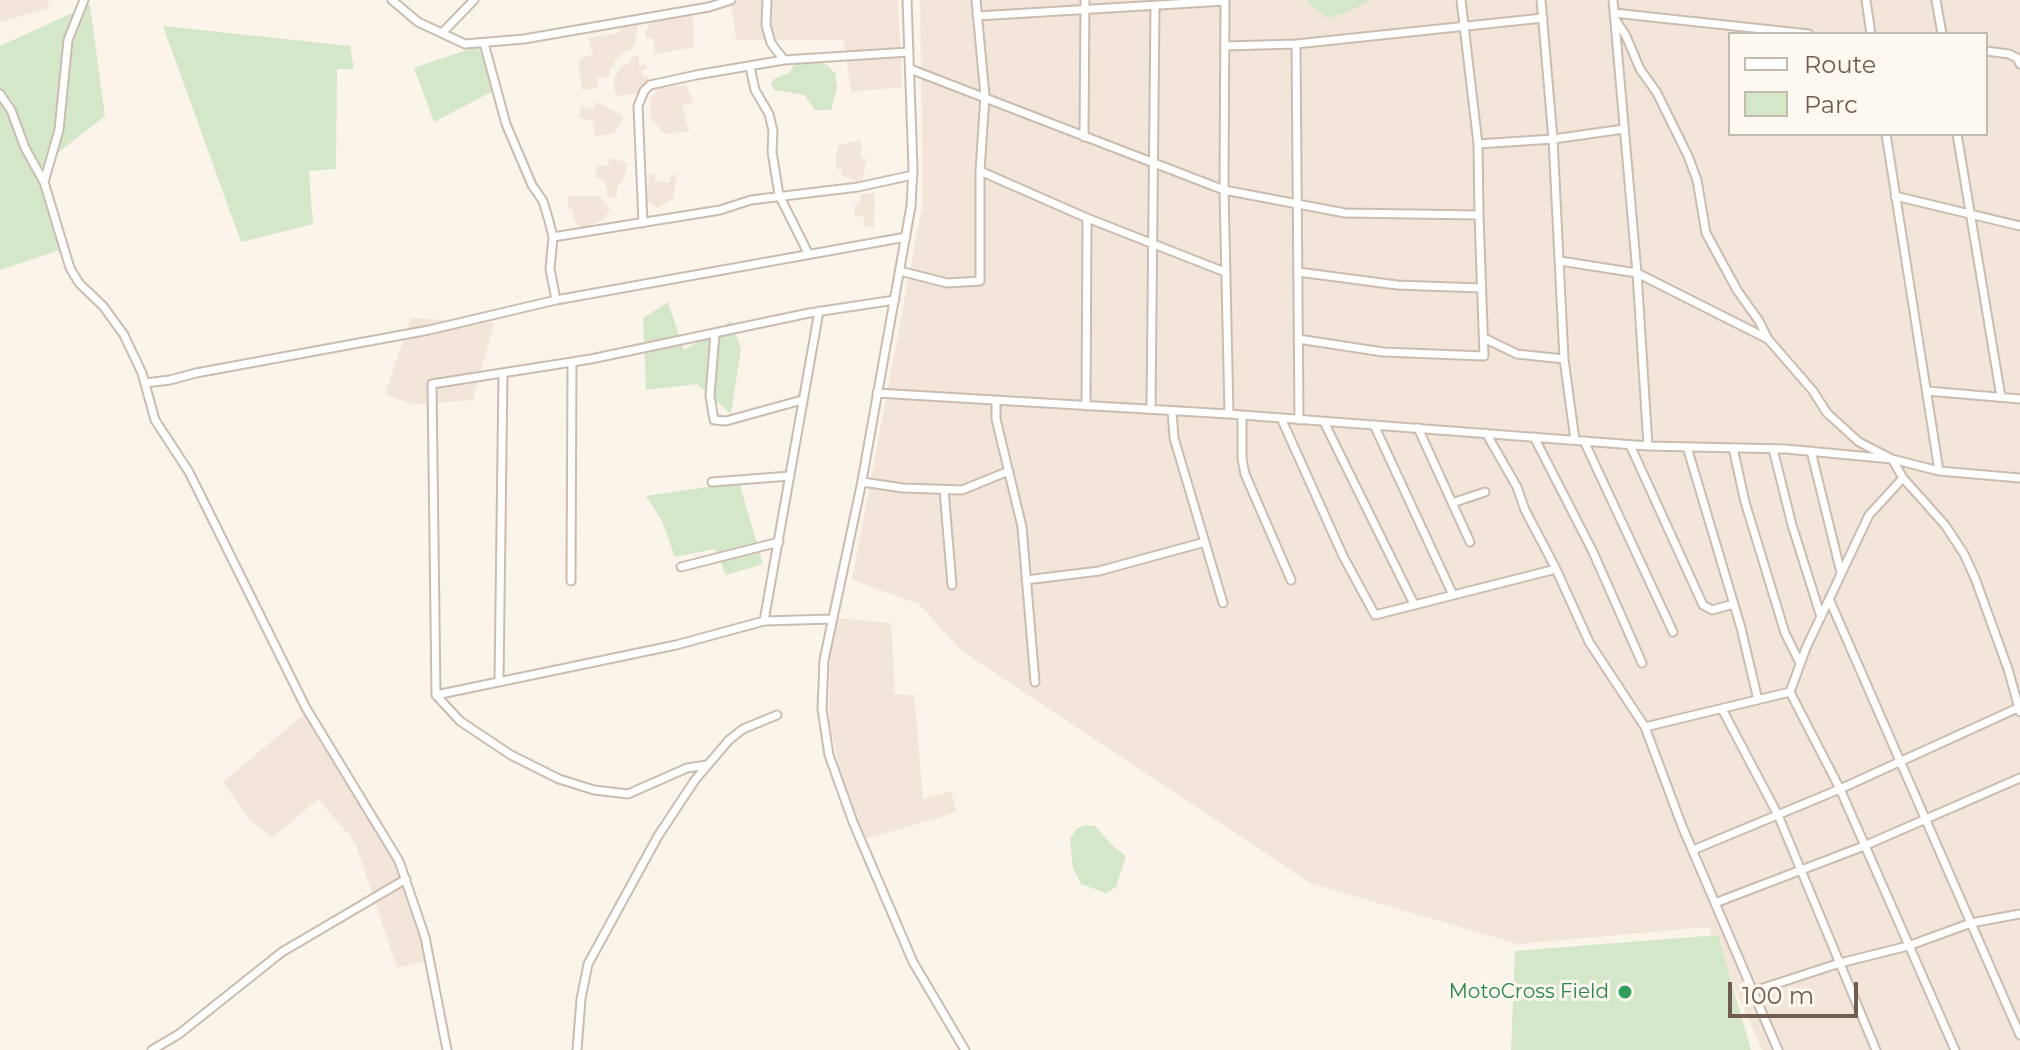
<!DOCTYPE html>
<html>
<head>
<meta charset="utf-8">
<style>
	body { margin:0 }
	#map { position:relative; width:2020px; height:1050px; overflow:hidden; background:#faf4ea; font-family:Montserrat,sans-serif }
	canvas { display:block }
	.legend { position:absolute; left:1728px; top:32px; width:260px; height:104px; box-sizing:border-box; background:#fdf8f0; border:2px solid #c5bab0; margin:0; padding:10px 14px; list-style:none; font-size:24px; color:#725c50 }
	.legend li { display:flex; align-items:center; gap:16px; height:40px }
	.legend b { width:40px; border:2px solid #c5bab0 }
	.scale { position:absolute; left:1728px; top:982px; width:130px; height:36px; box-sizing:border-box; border:4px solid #725c50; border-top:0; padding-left:10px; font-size:24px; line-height:28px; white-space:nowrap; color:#725c50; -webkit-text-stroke:6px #fdf8f0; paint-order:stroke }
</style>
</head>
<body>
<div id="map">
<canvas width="2020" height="1050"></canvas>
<ul class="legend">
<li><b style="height:10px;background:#fff"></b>Route</li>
<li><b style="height:22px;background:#d5e7c9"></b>Parc</li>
</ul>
<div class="scale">100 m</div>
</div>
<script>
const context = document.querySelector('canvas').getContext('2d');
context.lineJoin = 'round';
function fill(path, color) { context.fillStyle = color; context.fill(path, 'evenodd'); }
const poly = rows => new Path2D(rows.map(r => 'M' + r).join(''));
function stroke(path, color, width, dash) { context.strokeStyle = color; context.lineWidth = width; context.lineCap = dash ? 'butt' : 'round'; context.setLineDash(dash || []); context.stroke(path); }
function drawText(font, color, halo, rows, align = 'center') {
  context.font = font + ' Montserrat,sans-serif'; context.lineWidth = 6; context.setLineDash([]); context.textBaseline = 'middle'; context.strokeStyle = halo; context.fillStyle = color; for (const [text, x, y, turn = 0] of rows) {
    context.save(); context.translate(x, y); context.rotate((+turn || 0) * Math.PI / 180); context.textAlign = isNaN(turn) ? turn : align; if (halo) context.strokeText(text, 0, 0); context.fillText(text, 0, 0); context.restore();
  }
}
const residential = poly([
	[0,0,48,0,49,8,0,22],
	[731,0,898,0,902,87,851,92,844,40,736,40],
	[920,0,2020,0,2020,1050,1762,1050,1708,927,1518,944,1310,883,961,650,919,604,852,580,923,201],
	[1730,34,1986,34,1986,134,1730,134],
	[692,5,694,47,655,54,653,38,646,38,645,30,648,29,651,14,667,8],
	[634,15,640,15,635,44,630,51,626,51,614,61,615,66,610,68,610,76,596,78,598,88,582,90,579,64,581,58,593,54,588,38,619,33,624,20,632,22],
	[632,56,639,56,639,66,644,64,647,68,642,71,643,76,649,76,647,83,636,94,618,96,614,89,614,78,620,68,630,62],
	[686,85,693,102,682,106,689,131,664,134,651,118,651,98,659,88],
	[596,102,621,114,623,119,614,134,595,136,593,121,579,117,581,106,593,109],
	[861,140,861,158,867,159,862,183,841,175,842,168,836,169,836,156,839,145],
	[610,158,628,163,622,183,618,183,616,197,608,197,605,180,595,177,598,165,608,166],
	[650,174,656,175,655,180,669,183,670,175,677,175,673,199,656,208,645,198],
	[875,193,874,228,864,226,864,217,855,216,855,204,860,203,861,194],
	[568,196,599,196,610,209,603,220,581,229,574,219,572,209,568,209],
	[411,318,494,323,473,400,413,405,385,394],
	[838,618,891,623,895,694,914,695,923,799,951,791,957,812,866,839,842,779,829,721,830,654],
	[307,712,398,858,430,960,397,968,355,842,318,799,272,838,249,819,223,782]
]);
const green = poly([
	[1308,0,1371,0,1345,13,1328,18,1308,3],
	[90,5,105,116,36,170,63,249,0,270,0,46],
	[163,26,350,46,354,69,337,69,336,169,309,171,313,224,241,242],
	[478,46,495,90,434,122,414,68],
	[817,60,827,65,835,73,837,87,831,110,815,110,804,95,774,90,771,84,774,79,789,73,796,62],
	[668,302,684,350,731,321,741,349,731,414,697,384,646,390,643,318],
	[739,482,763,564,726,575,715,549,675,557,662,521,646,496],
	[1086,825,1095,826,1114,847,1126,856,1116,887,1106,893,1081,884,1073,868,1070,839,1077,828],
	[1718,935,1751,1050,1511,1050,1515,951]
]);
const minor = poly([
	[392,0,418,22,465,44,524,39,709,7,731,0],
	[767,0,766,25,771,43,784,60,909,52],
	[907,0,913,168,911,206,861,486,824,660,822,709,829,755,853,822,913,962,965,1050],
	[1225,0,1224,190,1229,414],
	[1541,0,1553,139,1564,359],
	[1613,0,1637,273,1768,339],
	[1866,0,1871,34],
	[1936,0,1942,34],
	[1614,13,1809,34],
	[977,16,1225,1],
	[1615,19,1626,36,1640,69,1657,93,1688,156,1697,180,1706,233,1737,290,1759,321,1768,339,1813,391,1827,413,1859,442,1892,459,1903,478,1945,525,1964,554,1975,578,2008,669,2020,712],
	[442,33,474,0],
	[484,43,506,124,532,185,543,201,549,221,553,237,550,269,556,300],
	[1296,44,1299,420],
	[1225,46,1296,44,1543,18],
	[1986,51,2009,54,2017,58,2020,64],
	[750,67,755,90,769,114,773,131,772,152,779,195,808,253],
	[910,69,1224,190,1345,213,1479,215,1478,144,1461,0],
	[0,94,11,110,25,148,44,182,70,268,79,283,103,306,124,335,142,373,155,420,189,472,306,708,399,861,425,937,447,1050],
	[1886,134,1939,471],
	[1957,134,2001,397],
	[1084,137,1085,0],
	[1478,144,1553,139,1624,129],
	[980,171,1087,218,1225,272],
	[44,182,59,130,68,40,84,0],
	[1895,196,2020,226],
	[643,223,638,106,644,91,650,85,696,75,784,60],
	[553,237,720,210,751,200,858,187,913,175],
	[1560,261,1637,273,1648,446],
	[900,271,947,283,980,281,980,171,985,96,976,0],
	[1298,272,1397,285,1480,288],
	[819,311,764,621,832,619],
	[715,333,710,396,714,420,726,421,802,400],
	[1484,338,1517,354,1564,359,1575,440],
	[1298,339,1383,352,1484,356,1479,215],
	[145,383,170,380,196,373,429,330,556,300,906,237],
	[1927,391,2020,399],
	[877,393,1229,414,1648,446,1786,449,1892,459,1939,471,2020,478],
	[996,401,996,419,1022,527,1035,682],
	[1086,406,1087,218],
	[1151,409,1155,6],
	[1172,411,1174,438,1223,603],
	[1242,415,1242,459,1245,474,1291,580],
	[1281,418,1343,556,1375,615,1556,569],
	[1324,422,1414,604],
	[1374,425,1453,595],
	[1418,428,1470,542],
	[1486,433,1517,487,1525,510,1556,569,1589,642,1645,727,1682,826,1778,1050],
	[1534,437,1593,552,1642,663],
	[1584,441,1673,632],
	[1630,445,1703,605,1712,610,1734,604],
	[1687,447,1741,628,1758,700],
	[1733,448,1745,502,1785,633,1800,663],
	[1773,449,1792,525,1821,617],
	[1811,451,1841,573],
	[712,482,790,476],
	[862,482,903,488,962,490,1009,471],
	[944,490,952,585],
	[1452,503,1485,492],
	[681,567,779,542],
	[1026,580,1099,571,1205,542],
	[571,581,572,362],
	[1830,601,2020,1035],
	[499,682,503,373],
	[1790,692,1840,789,1955,1050],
	[436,695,676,645,764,621],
	[1722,709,1778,815,1876,1050],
	[1645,727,1790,692,1806,648,1869,515,1903,478],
	[707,765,687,768,628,794,594,790,559,779,511,755,460,721,436,695,432,384,591,359,809,313,895,300],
	[1693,850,1840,789,2020,707],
	[1715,903,1864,846,2020,778],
	[1754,991,1840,963,1908,946,1971,923,2020,914],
	[152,1050,179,1034,282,952,406,879],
	[577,1050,581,999,588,964,658,836,695,780,729,740,743,729,777,715]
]);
const markers = [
	[1625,992,8,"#2e9e5b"]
];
const leisureNames = [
	["MotoCross Field",1609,992]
];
fill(residential, '#f1e6d9');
fill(green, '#d5e7c9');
stroke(minor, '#cbbcb0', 11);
stroke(minor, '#fff', 7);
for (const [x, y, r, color] of markers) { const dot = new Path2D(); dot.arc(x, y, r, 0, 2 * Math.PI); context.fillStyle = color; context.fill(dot); stroke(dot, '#fdf8f0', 3); }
drawText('20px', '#27864d', '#fdf8f0', leisureNames, 'right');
</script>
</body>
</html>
